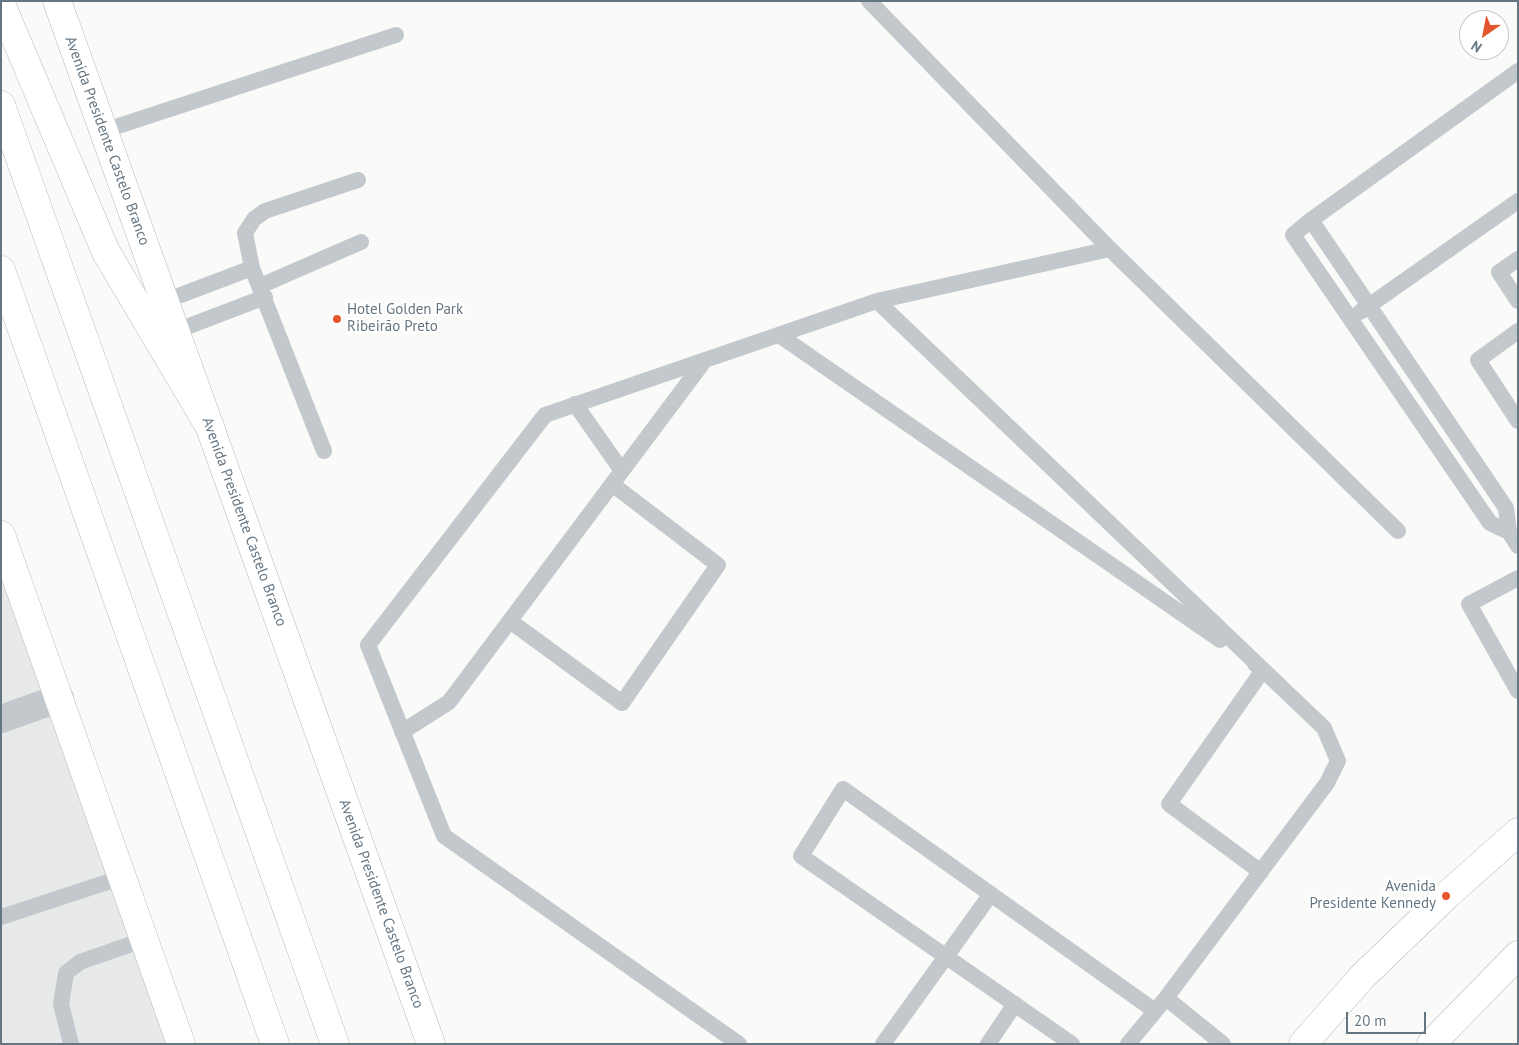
<!DOCTYPE html>
<html>
<head>
<meta charset="utf-8">
<style>
	body { margin:0 }
	#map { position:relative; width:1519px; height:1045px; overflow:hidden; background:#fafaf8; font-family:"PT Sans",sans-serif }
	canvas { display:block }
	.frame { position:absolute; inset:0; border:2px solid #657683; pointer-events:none }
	.north { position:absolute; left:1459px; top:10px; width:50px; height:50px; box-sizing:border-box; background:#fff; border:1px solid #c1c8cd; border-radius:50%; rotate:213deg; font-size:14px; font-weight:700; line-height:20px; text-align:center; color:#657683 }
	.north::after { content:''; display:block; margin:auto; width:18px; height:22px; background:#e4572e; clip-path:polygon(50% 0,100% 100%,50% 72%,0 100%) }
	.scale { position:absolute; left:1346px; top:1012px; width:80px; height:22px; box-sizing:border-box; border:2px solid #657683; border-top:0; padding-left:6px; font-size:15px; line-height:18px; white-space:nowrap; color:#657683; -webkit-text-stroke:4px #fff; paint-order:stroke }
</style>
</head>
<body>
<div id="map">
<canvas width="1519" height="1045"></canvas>
<div class="frame"></div>
<div class="north">N</div>
<div class="scale">20 m</div>
</div>
<script>
const context = document.querySelector('canvas').getContext('2d');
context.lineJoin = 'round';
function fill(path, color) { context.fillStyle = color; context.fill(path, 'evenodd'); }
const poly = rows => new Path2D(rows.map(r => 'M' + r).join(''));
function stroke(path, color, width, dash) { context.strokeStyle = color; context.lineWidth = width; context.lineCap = dash ? 'butt' : 'round'; context.setLineDash(dash || []); context.stroke(path); }
function drawText(font, color, halo, rows, align = 'center') {
  context.font = font + ' "PT Sans",sans-serif'; context.lineWidth = 5; context.setLineDash([]); context.textBaseline = 'middle'; context.strokeStyle = halo; context.fillStyle = color; for (const [text, x, y, turn = 0] of rows) {
    context.save(); context.translate(x, y); context.rotate((+turn || 0) * Math.PI / 180); context.textAlign = isNaN(turn) ? turn : align; if (halo) context.strokeText(text, 0, 0); context.fillText(text, 0, 0); context.restore();
  }
}
const built = poly([
	[1,539,180,1044,1,1044]
]);
const service = poly([
	[869,1,1110,249],
	[103,131,396,35],
	[1311,220,1518,71],
	[1518,259,1499,272,1518,301],
	[260,286,361,242],
	[165,301,252,268],
	[877,301,1324,728,1338,761,1327,783,1166,998,1128,1044],
	[1360,312,1518,201],
	[176,331,265,297],
	[1518,331,1478,360,1518,421],
	[779,335,1220,640],
	[575,404,622,471],
	[324,451,252,268,245,233,254,219,265,211,358,180],
	[1509,532,1490,523,1293,235,1311,220,1506,508,1509,532,1518,546],
	[1518,578,1469,604,1518,691],
	[510,621,622,703,718,565,612,484],
	[1255,664,1263,670,1169,804,1261,872],
	[402,732,449,702,705,360],
	[1,917,123,877],
	[1166,998,1223,1044],
	[71,1044,61,1004,66,973,80,962,143,940],
	[739,1044,444,836,368,645,545,415,877,301,1110,249,1398,531],
	[883,1044,991,894],
	[988,1044,1015,1004],
	[1072,1044,801,856,843,789,1155,1011]
]);
const minor = poly([
	[1,719,60,698]
]);
const secondary = poly([
	[57,1,431,1044],
	[1,535,181,1044],
	[1303,1044,1362,977,1446,896,1518,832],
	[1431,1044,1518,955]
]);
const primary = poly([
	[1,4,106,252,211,429],
	[1,105,335,1044],
	[1,270,275,1044]
]);
const markers = [
	[337,319,5,"#e4572e"],
	[1446,896,5,"#e4572e"]
];
const streetNames = [
	["Avenida Presidente Castelo Branco",107,141,70],
	["Avenida Presidente Castelo Branco",244,522,70],
	["Avenida Presidente Castelo Branco",381,904,70]
];
const poiNames = [
	["Hotel Golden Park",347,310],
	["Ribeirão Preto",347,327],
	["Avenida",1436,887,"right"],
	["Presidente Kennedy",1436,904,"right"]
];
fill(built, '#e8e9e9');
stroke(secondary, '#b3babf', 29);
stroke(primary, '#b5babe', 29);
stroke(service, '#c3c8cc', 16);
stroke(minor, '#c3c8cc', 28);
stroke(secondary, '#fff', 28);
stroke(primary, '#fff', 28);
for (const [x, y, r, color] of markers) { const dot = new Path2D(); dot.arc(x, y, r, 0, 2 * Math.PI); context.fillStyle = color; context.fill(dot); stroke(dot, '#fff', 2); }
drawText('15px', '#657683', '#fff', streetNames);
drawText('15px', '#657683', '#fff', poiNames, 'left');
</script>
</body>
</html>
